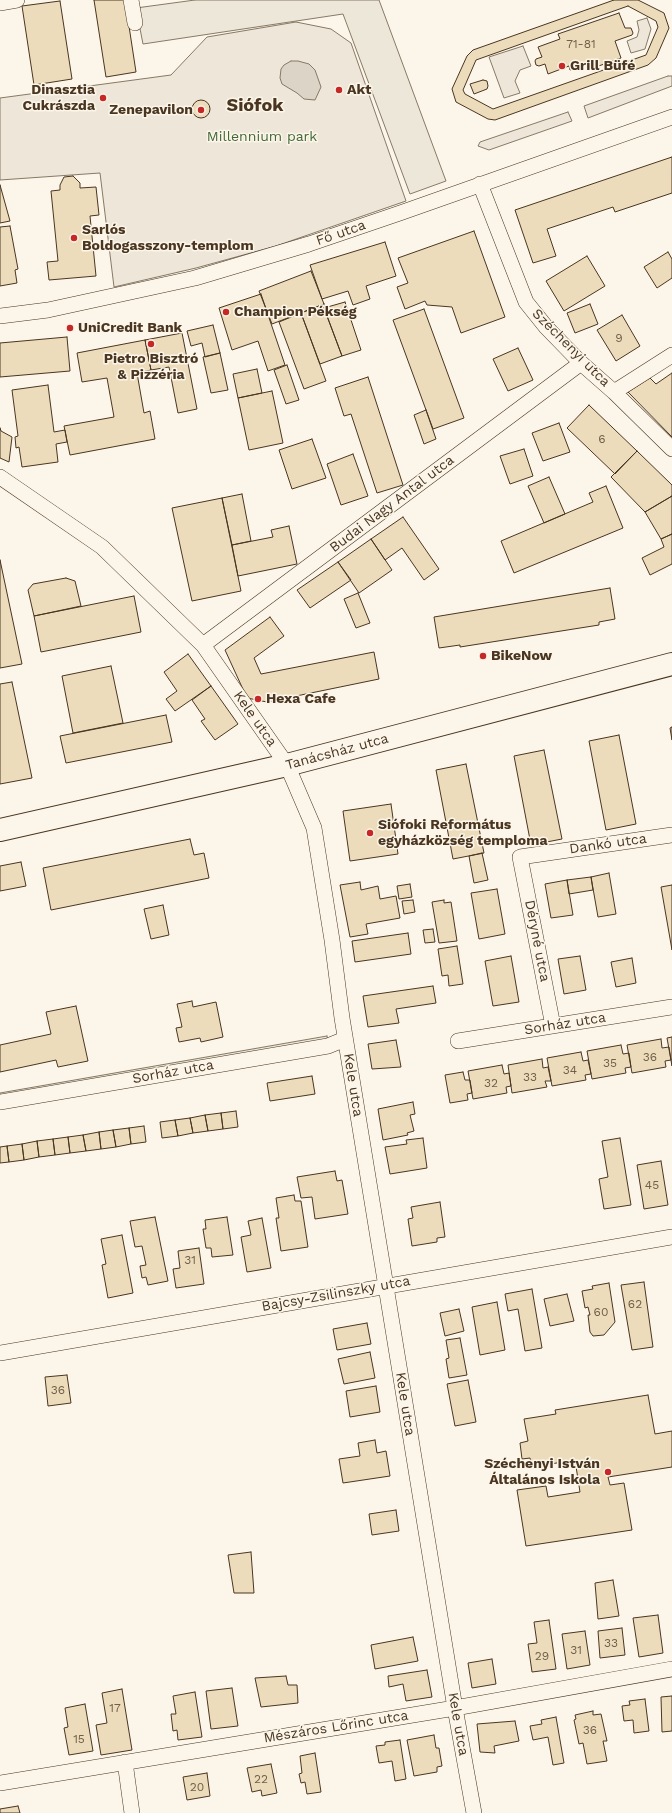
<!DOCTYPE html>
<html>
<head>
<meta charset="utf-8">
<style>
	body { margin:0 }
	canvas { display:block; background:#fbf6e9 }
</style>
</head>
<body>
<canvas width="672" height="1813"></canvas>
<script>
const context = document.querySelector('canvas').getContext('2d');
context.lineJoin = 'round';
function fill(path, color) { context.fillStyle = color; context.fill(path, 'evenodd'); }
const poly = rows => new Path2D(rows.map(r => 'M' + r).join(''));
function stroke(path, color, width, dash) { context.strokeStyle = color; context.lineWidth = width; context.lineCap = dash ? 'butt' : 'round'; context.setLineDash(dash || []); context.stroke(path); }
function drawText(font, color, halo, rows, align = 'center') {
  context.font = font + ' "Work Sans",sans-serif'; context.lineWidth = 3; context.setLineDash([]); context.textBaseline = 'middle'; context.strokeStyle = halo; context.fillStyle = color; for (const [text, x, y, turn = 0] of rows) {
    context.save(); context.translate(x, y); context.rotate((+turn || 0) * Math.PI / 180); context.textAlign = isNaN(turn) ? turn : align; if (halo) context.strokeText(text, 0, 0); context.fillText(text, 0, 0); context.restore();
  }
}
const green = poly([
	[647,18,651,29,645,49,631,53,627,41,637,37,639,30,637,21,647,18],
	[296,22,331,29,351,43,406,201,276,246,196,268,114,287,100,173,0,180,0,98,171,75,207,37,296,22],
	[523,46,531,66,520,70,515,81,520,93,504,98,489,57,523,46],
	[668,76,672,76,672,86,588,118,584,106,668,76],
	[568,112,572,121,489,150,478,146,480,142,568,112]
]);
const parking = poly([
	[195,0,379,0,446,181,410,194,343,14,143,44,136,8,195,0],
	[327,1036,328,1046,0,1102,0,1093,327,1036]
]);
const water = poly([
	[291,61,298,61,309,64,315,70,321,87,315,100,304,99,297,93,282,84,280,78,281,69,284,65,291,61]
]);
const building = poly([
	[94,0,125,0,136,72,106,77,94,0],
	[614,0,638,0,664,13,669,28,656,58,648,65,495,120,488,119,456,102,452,89,467,56,473,50,614,0],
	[628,6,656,21,658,27,646,55,493,109,465,94,463,90,476,60,628,6],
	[60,1,72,79,34,85,22,6,60,1],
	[619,13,625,28,631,28,633,33,632,35,615,41,621,58,593,68,591,62,570,70,569,66,548,74,545,64,539,66,536,65,535,61,536,59,542,57,538,47,560,39,558,34,619,13],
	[483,80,487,81,488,86,487,89,474,94,470,84,483,80],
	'192 109a9 9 0 1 1 18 0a9 9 0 1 1-18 0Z',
	[672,157,672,193,615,212,613,207,547,229,556,256,533,263,515,210,672,157],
	[73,176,80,183,80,188,96,187,99,215,90,216,96,276,49,280,47,262,58,261,51,191,60,190,60,185,64,177,73,176],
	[0,185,10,221,0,223,0,185],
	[10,226,18,269,15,270,17,283,0,286,0,227,10,226],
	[474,231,505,317,461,333,452,307,427,305,425,301,405,309,397,287,408,283,398,258,474,231],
	[385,242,396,276,366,286,370,299,353,305,348,291,322,299,310,265,385,242],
	[668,252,672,259,672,278,657,288,644,267,668,252],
	[587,256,605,286,564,311,546,281,587,256],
	[311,271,324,304,272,324,259,291,311,271],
	[261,294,285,365,268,371,258,341,232,350,219,308,261,294],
	[345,302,361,350,342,356,324,308,345,302],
	[324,304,324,308,342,356,320,364,301,313,324,304],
	[590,304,598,324,575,333,567,313,590,304],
	[424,309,464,418,433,429,393,320,424,309],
	[301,313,326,381,304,389,279,322,301,313],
	[622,315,640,346,616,361,597,330,622,315],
	[213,325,220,353,205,357,202,343,191,346,187,331,213,325],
	[182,333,197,409,178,413,169,367,151,370,145,340,182,333],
	[67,337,70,371,0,377,0,343,67,337],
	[145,340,151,370,137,373,144,413,150,411,155,439,70,455,64,426,114,417,107,378,82,382,77,353,145,340],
	[518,348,533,380,508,391,493,359,518,348],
	[220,353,228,390,211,393,203,357,220,353],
	[287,365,299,400,286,404,274,370,287,365],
	[257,369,262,393,238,398,233,374,257,369],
	[672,373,672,437,628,392,650,378,656,384,672,373],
	[368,377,403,485,377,493,351,414,344,416,335,388,368,377],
	[48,385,54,432,65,430,67,442,56,444,58,462,22,467,19,447,16,448,15,437,18,436,12,390,48,385],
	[272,391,283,443,249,450,238,398,272,391],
	[589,405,637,451,615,474,567,428,589,405],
	[426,410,436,439,424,444,414,415,426,410],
	[559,423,570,452,543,461,532,433,559,423],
	[0,428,1,431,12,437,9,462,0,458,0,428],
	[312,439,326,478,292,489,279,450,312,439],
	[524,449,533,476,510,484,500,456,524,449],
	[637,451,672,485,672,496,645,512,611,477,637,451],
	[353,454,368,496,341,505,327,464,353,454],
	[549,477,565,514,544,523,528,486,549,477],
	[606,486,623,528,514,573,501,541,593,502,589,493,606,486],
	[242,494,251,541,232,545,222,498,242,494],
	[672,496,672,534,661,539,645,512,672,496],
	[222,498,241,591,192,601,172,508,222,498],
	[403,517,439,569,424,580,402,548,385,560,371,539,403,517],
	[289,526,297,564,238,576,232,545,273,537,271,530,289,526],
	[672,534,672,564,650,575,642,558,664,547,661,539,672,534],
	[371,539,392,570,359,593,338,562,371,539],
	[0,560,22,664,0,668,0,560],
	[338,562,351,580,310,608,297,590,338,562],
	[66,578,75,581,81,606,34,616,28,590,33,584,66,578],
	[610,588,615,619,599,622,599,625,460,647,460,645,439,648,434,617,610,588],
	[358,593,370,623,356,628,344,599,358,593],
	[134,596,141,632,41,652,34,616,134,596],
	[270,617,284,636,254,658,261,674,374,652,379,679,267,702,247,698,225,650,270,617],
	[188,654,211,686,175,711,166,699,177,691,164,672,188,654],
	[111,666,123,723,73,733,62,676,111,666],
	[12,682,32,778,0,784,0,684,12,682],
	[211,686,238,724,215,740,201,721,205,719,192,700,211,686],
	[166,715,172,742,66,763,60,736,166,715],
	[672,727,672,740,670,728,672,727],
	[619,735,636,824,606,830,589,741,619,735],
	[544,750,562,839,531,845,514,756,544,750],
	[466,764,484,853,453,859,436,770,466,764],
	[391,804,398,854,350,861,343,811,391,804],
	[190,839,194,855,204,853,209,878,51,910,43,868,190,839],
	[482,853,488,880,474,883,469,856,482,853],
	[21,862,26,886,0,891,0,866,21,862],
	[609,873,616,914,598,917,591,877,609,873],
	[591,877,593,890,569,894,567,880,591,877],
	[567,880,573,915,551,918,545,884,567,880],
	[360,882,361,890,378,886,380,899,396,896,400,918,366,924,368,934,350,937,340,885,360,882],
	[410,884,412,897,399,899,397,886,410,884],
	[672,885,672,950,661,887,672,885],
	[497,889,505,934,479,939,471,893,497,889],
	[413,900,415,912,404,914,402,901,413,900],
	[444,900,444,903,451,902,457,941,439,943,432,902,444,900],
	[163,905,169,935,151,939,144,909,163,905],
	[433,929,435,942,425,943,423,930,433,929],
	[408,933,411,954,355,962,352,941,408,933],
	[457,946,463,984,449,986,448,975,442,976,438,949,457,946],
	[511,956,519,1002,493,1006,485,961,511,956],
	[580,956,586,990,564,994,558,959,580,956],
	[632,958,636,983,616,987,611,962,632,958],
	[433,986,436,1003,396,1009,399,1023,368,1027,363,996,433,986],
	[192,1001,193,1007,216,1002,223,1037,201,1042,200,1038,179,1042,176,1028,182,1027,177,1004,192,1001],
	[76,1006,88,1061,58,1067,56,1060,0,1072,0,1045,51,1034,46,1012,76,1006],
	[672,1037,672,1066,667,1038,672,1037],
	[661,1039,662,1048,669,1047,671,1060,665,1061,666,1067,632,1073,627,1045,661,1039],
	[396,1040,401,1067,372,1069,368,1044,396,1040],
	[621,1045,623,1054,629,1053,631,1067,625,1068,626,1073,592,1079,587,1051,621,1045],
	[581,1052,583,1061,588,1060,591,1074,585,1075,586,1080,552,1086,547,1058,581,1052],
	[542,1059,543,1068,548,1067,551,1081,545,1081,547,1087,512,1093,508,1065,542,1059],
	[502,1065,504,1074,509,1073,511,1086,506,1087,507,1093,473,1099,468,1071,502,1065],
	[463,1072,465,1080,470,1080,472,1093,467,1094,468,1100,450,1103,445,1075,463,1072],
	[312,1076,315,1094,270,1101,267,1083,312,1076],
	[413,1102,415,1114,410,1115,414,1131,407,1133,408,1135,383,1140,378,1109,413,1102],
	[236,1111,238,1127,223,1129,221,1113,236,1111],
	[221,1113,223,1129,208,1131,205,1115,221,1113],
	[205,1115,208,1131,193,1133,190,1118,205,1115],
	[190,1118,193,1133,178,1136,175,1120,190,1118],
	[175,1120,178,1136,162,1138,160,1122,175,1120],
	[144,1126,146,1142,131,1144,129,1128,144,1126],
	[129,1128,131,1144,116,1147,113,1130,129,1128],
	[113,1130,116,1147,101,1149,99,1132,113,1130],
	[99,1132,101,1149,86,1151,83,1135,99,1132],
	[83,1135,86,1151,70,1153,68,1137,83,1135],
	[68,1137,70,1153,55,1155,53,1139,68,1137],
	[423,1138,427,1168,390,1174,385,1147,407,1144,406,1140,423,1138],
	[620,1138,631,1205,604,1209,599,1179,608,1177,602,1141,620,1138],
	[53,1139,55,1155,39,1157,37,1141,53,1139],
	[37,1141,39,1157,24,1160,22,1144,37,1141],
	[22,1144,24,1160,9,1162,7,1146,22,1144],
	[7,1146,9,1162,0,1163,0,1147,7,1146],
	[661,1161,668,1205,644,1209,637,1165,661,1161],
	[335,1171,337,1181,342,1180,348,1214,315,1219,312,1197,301,1198,297,1177,335,1171],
	[294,1195,295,1201,301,1201,308,1247,281,1251,276,1218,279,1218,276,1198,294,1195],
	[440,1202,445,1237,437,1238,437,1242,412,1246,408,1219,413,1218,411,1207,440,1202],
	[155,1217,168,1281,148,1285,146,1277,142,1278,140,1266,146,1265,142,1246,135,1247,130,1221,155,1217],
	[227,1217,233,1255,212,1257,211,1248,206,1248,203,1229,206,1229,205,1220,227,1217],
	[262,1218,271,1268,247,1272,241,1237,251,1235,248,1221,262,1218],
	[122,1235,133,1293,108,1298,102,1265,106,1264,101,1239,122,1235],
	[199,1248,204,1284,176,1288,173,1269,180,1268,178,1251,199,1248],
	[644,1282,653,1347,632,1350,621,1285,644,1282],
	[609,1283,615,1322,604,1335,593,1336,590,1332,588,1315,590,1315,588,1307,585,1308,582,1291,593,1289,592,1286,609,1283],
	[532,1289,542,1348,525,1351,518,1309,508,1311,505,1294,532,1289],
	[567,1294,574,1321,550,1326,544,1299,567,1294],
	[497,1302,505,1350,480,1355,472,1307,497,1302],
	[459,1309,464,1331,445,1336,440,1313,459,1309],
	[367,1323,371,1344,337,1350,333,1329,367,1323],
	[460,1338,467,1375,449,1378,446,1359,449,1358,446,1340,460,1338],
	[370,1352,375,1378,344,1384,338,1359,370,1352],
	[67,1375,71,1403,48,1406,45,1377,67,1375],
	[468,1380,476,1422,455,1426,447,1384,468,1380],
	[376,1386,380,1412,350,1417,346,1391,376,1386],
	[648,1395,655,1434,672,1431,672,1467,608,1477,610,1485,624,1483,632,1530,526,1546,517,1490,546,1486,548,1497,580,1492,575,1460,532,1467,530,1458,522,1459,520,1443,528,1441,524,1419,556,1414,555,1410,648,1395],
	[375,1440,377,1453,386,1451,390,1476,343,1483,339,1459,360,1456,358,1443,375,1440],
	[396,1510,399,1531,372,1535,369,1514,396,1510],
	[251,1552,254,1593,234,1593,228,1555,251,1552],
	[613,1580,619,1616,598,1619,595,1583,613,1580],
	[658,1615,663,1653,639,1657,633,1618,658,1615],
	[549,1620,556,1669,532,1672,528,1644,537,1643,534,1622,549,1620],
	[622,1628,625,1655,600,1658,598,1631,622,1628],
	[585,1631,590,1665,567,1669,562,1634,585,1631],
	[413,1637,418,1661,375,1669,371,1645,413,1637],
	[492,1659,496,1684,472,1688,468,1663,492,1659],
	[427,1670,432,1697,406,1701,403,1684,389,1687,388,1676,427,1670],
	[286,1676,288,1685,297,1685,298,1703,261,1707,255,1678,286,1676],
	[232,1688,238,1726,211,1729,206,1691,232,1688],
	[122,1689,132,1750,101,1755,96,1725,107,1723,102,1693,122,1689],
	[195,1692,202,1737,178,1740,177,1730,173,1731,171,1714,176,1714,173,1696,195,1692],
	[672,1696,672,1731,662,1732,661,1697,672,1696],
	[645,1699,649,1731,634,1733,633,1720,624,1721,622,1706,630,1705,629,1701,645,1699],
	[85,1704,93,1751,69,1755,64,1728,68,1727,65,1708,85,1704],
	[593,1711,593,1715,601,1714,607,1741,603,1741,607,1761,587,1764,583,1743,579,1744,574,1720,576,1719,575,1715,593,1711],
	[556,1717,564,1763,553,1765,548,1737,533,1740,530,1726,542,1724,541,1720,556,1717],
	[515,1721,519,1741,494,1746,495,1753,480,1752,477,1724,515,1721],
	[434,1735,436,1748,439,1748,442,1766,437,1767,437,1772,414,1776,407,1740,434,1735],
	[400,1740,406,1779,395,1781,392,1761,379,1763,376,1746,385,1745,385,1742,400,1740],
	[315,1753,321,1792,307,1794,305,1782,301,1783,299,1774,302,1773,300,1756,315,1753],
	[271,1764,277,1793,262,1796,261,1790,252,1792,247,1768,271,1764],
	[207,1773,210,1796,187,1800,183,1777,207,1773],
	[18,1806,20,1813,0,1813,0,1809,18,1806]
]);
const street = poly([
	[131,0,135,23],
	[0,3,17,0],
	[480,184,526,302,546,327,581,363,614,392,672,449],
	[0,316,48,310,195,278,309,244,400,213,672,117],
	[614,392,672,355],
	[0,477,102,547,203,645,287,765,314,828,332,940,342,1018,455,1708,474,1813],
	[203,645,581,363],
	[553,1026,520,857,672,835],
	[458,1041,672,1007],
	[0,1102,328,1046,345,1039],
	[0,1353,672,1237],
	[125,1762,132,1813],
	[0,1783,455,1708,672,1669]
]);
const primary = poly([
	[0,830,287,765,672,664]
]);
const markers = [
	[562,66,4,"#c62828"],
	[339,90,4,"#c62828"],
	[103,98,4,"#c62828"],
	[201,110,4,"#c62828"],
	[74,238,4,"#c62828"],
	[226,312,4,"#c62828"],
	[70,328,4,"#c62828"],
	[151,344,4,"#c62828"],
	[483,656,4,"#c62828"],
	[258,699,4,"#c62828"],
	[370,833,4,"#c62828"],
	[608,1472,4,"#c62828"]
];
const numberNames = [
	["71-81",581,44],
	["9",619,338],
	["6",602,439],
	["36",650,1057],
	["35",610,1063],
	["34",570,1070],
	["33",530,1077],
	["32",491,1083],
	["45",652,1185],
	["31",190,1260],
	["62",635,1304],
	["60",601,1312],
	["36",58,1390],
	["33",611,1643],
	["31",576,1650],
	["29",542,1656],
	["17",115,1708],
	["36",590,1730],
	["15",79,1739],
	["22",261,1779],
	["20",197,1787]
];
const poiNames = [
	["Grill Büfé",570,66],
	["Dinasztia",95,90,"right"],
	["Cukrászda",95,106,"right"],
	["Akt",347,90],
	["Zenepavilon",193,110,"right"],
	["Sarlós",82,230],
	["Boldogasszony-templom",82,246],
	["Champion Pékség",234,312],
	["UniCredit Bank",78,328],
	["Pietro Bisztró",151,359,"center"],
	["& Pizzéria",151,375,"center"],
	["BikeNow",491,656],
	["Hexa Cafe",266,699],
	["Siófoki Református",378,825],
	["egyházközség temploma",378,841],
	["Széchenyi István",600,1464,"right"],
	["Általános Iskola",600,1480,"right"]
];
const parkNames = [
	["Millennium park",262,137]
];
const streetNames = [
	["Fő utca",341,233,-19],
	["Széchenyi utca",571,348,45],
	["Budai Nagy Antal utca",392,504,-37],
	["Kele utca",255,719,55],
	["Tanácsház utca",337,752,-15],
	["Dankó utca",608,844,-8],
	["Déryné utca",537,941,79],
	["Sorház utca",565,1024,-9],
	["Sorház utca",173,1072,-10],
	["Kele utca",353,1085,81],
	["Bajcsy-Zsilinszky utca",336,1294,-10],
	["Kele utca",405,1404,81],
	["Kele utca",458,1724,80],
	["Mészáros Lőrinc utca",336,1727,-9]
];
const districtNames = [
	["Siófok",255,106]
];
fill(green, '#ede6d9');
stroke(green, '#887966', 1);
fill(parking, '#ede7d9');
stroke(parking, '#887966', 1);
fill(water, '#dcd4c6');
stroke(water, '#887966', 1);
fill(building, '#ecdcbc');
stroke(building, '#4a3520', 1);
stroke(street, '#4a3520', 16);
stroke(primary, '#4a3520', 24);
stroke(street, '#fbf6e9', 15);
stroke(primary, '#fbf6e9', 22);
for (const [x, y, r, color] of markers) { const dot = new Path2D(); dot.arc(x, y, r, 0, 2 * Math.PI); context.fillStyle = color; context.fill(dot); stroke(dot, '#fbf6e9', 1.5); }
drawText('12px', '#725f47', null, numberNames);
drawText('bold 14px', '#4a3520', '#fbf6e9', poiNames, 'left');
drawText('14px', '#436837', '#fbf6e9', parkNames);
drawText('14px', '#4a3520', '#fbf6e9', streetNames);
drawText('bold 18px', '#4a3520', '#fbf6e9', districtNames);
</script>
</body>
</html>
